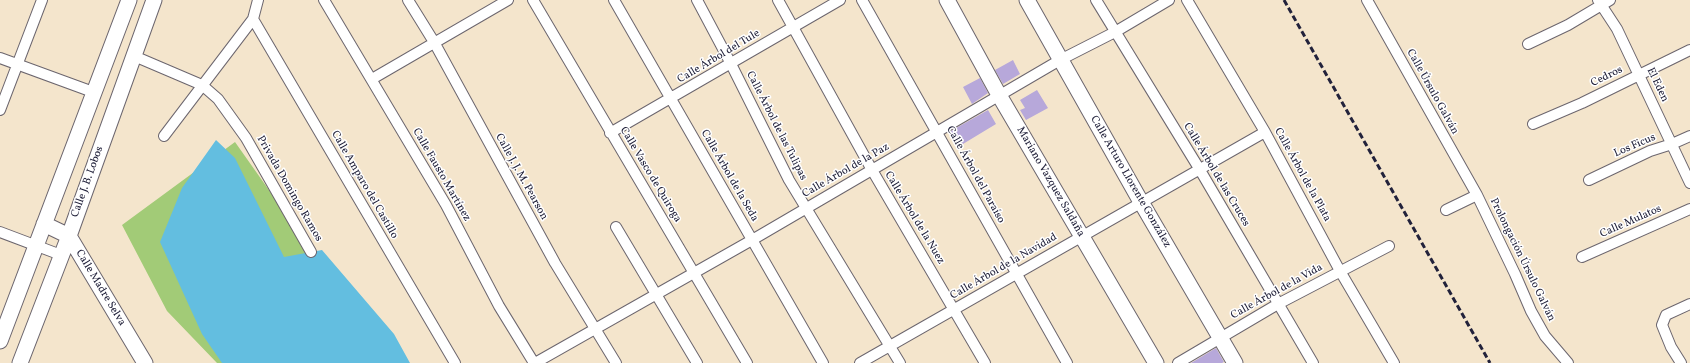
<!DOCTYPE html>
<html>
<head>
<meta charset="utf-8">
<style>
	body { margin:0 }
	canvas { display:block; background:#f4e5cc }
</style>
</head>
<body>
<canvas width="1690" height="363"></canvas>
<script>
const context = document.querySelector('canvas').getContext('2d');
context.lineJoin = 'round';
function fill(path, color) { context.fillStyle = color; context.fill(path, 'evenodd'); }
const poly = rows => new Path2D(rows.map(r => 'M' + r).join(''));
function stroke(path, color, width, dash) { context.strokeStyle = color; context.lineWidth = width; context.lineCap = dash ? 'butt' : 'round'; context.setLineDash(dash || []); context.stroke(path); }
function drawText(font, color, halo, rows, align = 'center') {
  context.font = font + ' Vollkorn,serif'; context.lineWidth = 3; context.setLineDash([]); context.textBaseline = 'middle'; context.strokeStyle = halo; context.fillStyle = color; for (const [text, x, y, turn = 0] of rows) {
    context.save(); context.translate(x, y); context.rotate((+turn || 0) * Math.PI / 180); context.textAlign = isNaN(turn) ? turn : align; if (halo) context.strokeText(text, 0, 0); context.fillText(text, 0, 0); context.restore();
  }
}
const green = poly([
	[235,142,300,234,405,363,217,363,167,311,122,225]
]);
const water = poly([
	[216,140,235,158,284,257,322,250,394,334,410,363,222,363,202,334,160,242,182,188]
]);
const building = poly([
	[1013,60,1020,74,1003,84,995,70],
	[980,78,988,93,972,104,963,87],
	[1037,90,1048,108,1026,120,1020,110,1025,108,1020,100],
	[988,110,996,124,958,147,949,132],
	[1216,348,1224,362,1222,363,1191,363]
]);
const street = poly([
	[324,0,446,205,499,306,534,363],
	[408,0,434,42,555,263,616,363],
	[533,0,747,363],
	[614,0,823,363],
	[697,0,731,64,789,180,900,363],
	[778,0,872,170,985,363],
	[862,0,1067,363],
	[1096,0,1200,170,1313,363],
	[1187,0,1265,132,1340,271,1394,363],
	[1367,0,1477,195,1515,274,1531,311,1545,336,1568,363],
	[1598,0,1617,29,1690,183],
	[253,19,455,363],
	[1528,44,1568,25,1610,0],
	[134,56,202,85,218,99,246,138,311,252],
	[0,58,93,92],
	[372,79,508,0],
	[0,110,42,0],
	[1533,124,1582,103,1690,50],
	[610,133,840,0],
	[164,136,253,19,258,0],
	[1589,180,1650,151,1672,144,1690,136],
	[1446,210,1477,195],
	[616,227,697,363],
	[0,232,61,255],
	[1582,257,1690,209],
	[535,363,752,240,1060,60,1115,32,1169,0],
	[860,363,1265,132],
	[1178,363,1278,304,1389,246],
	[1681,363,1671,347,1662,325,1666,315,1690,304]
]);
const secondary = poly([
	[947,0,999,95,1156,363],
	[1027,0,1141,202,1235,363],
	[44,224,69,236,145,363],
	[0,341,129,0],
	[20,363,69,236,154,0]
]);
const rail = poly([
	[1284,0,1490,363]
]);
const streetNames = [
	["Calle Árbol del Tule",719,57,-31],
	["Cedros",1607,77,-26],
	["El Eden",1657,85,64],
	["Calle Úrsulo Galván",1432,92,61],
	["Calle Árbol de las Tulipas",776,126,63],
	["Los Ficus",1635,146,-23],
	["Calle Árbol de la Paz",846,171,-30],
	["Calle Fausto Martínez",441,175,60],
	["Calle Vasco de Quiroga",650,175,59],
	["Calle Árbol del Paraíso",975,175,61],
	["Calle Árbol de las Cruces",1216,175,59],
	["Calle Árbol de la Plata",1302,175,61],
	["Calle Árbol de la Seda",729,176,60],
	["Calle J. J. M. Pearson",521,177,61],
	["Calle J. B. Lobos",88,182,-70],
	["Mariano Vazquez Saldaña",1050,182,60],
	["Calle Arturo Llorente González",1130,182,60],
	["Calle Amparo del Castillo",364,185,60],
	["Privada Domingo Ramos",289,189,60],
	["Calle Árbol de la Nuez",914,218,59],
	["Calle Mulatos",1631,222,-24],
	["Prolongación Úrsulo Galván",1522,260,64],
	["Calle Árbol de la Navidad",1004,267,-30],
	["Calle Madre Selva",100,288,59],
	["Calle Árbol de la Vida",1277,292,-29]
];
fill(green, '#a2cb77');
fill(water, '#63bee0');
fill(building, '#b7a8da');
stroke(street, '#6c666e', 12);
stroke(secondary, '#6c666e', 17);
stroke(street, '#fff', 10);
stroke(secondary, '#fff', 15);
stroke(rail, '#22223b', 3, [6, 3]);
drawText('11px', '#22223b', '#fff', streetNames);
</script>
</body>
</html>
